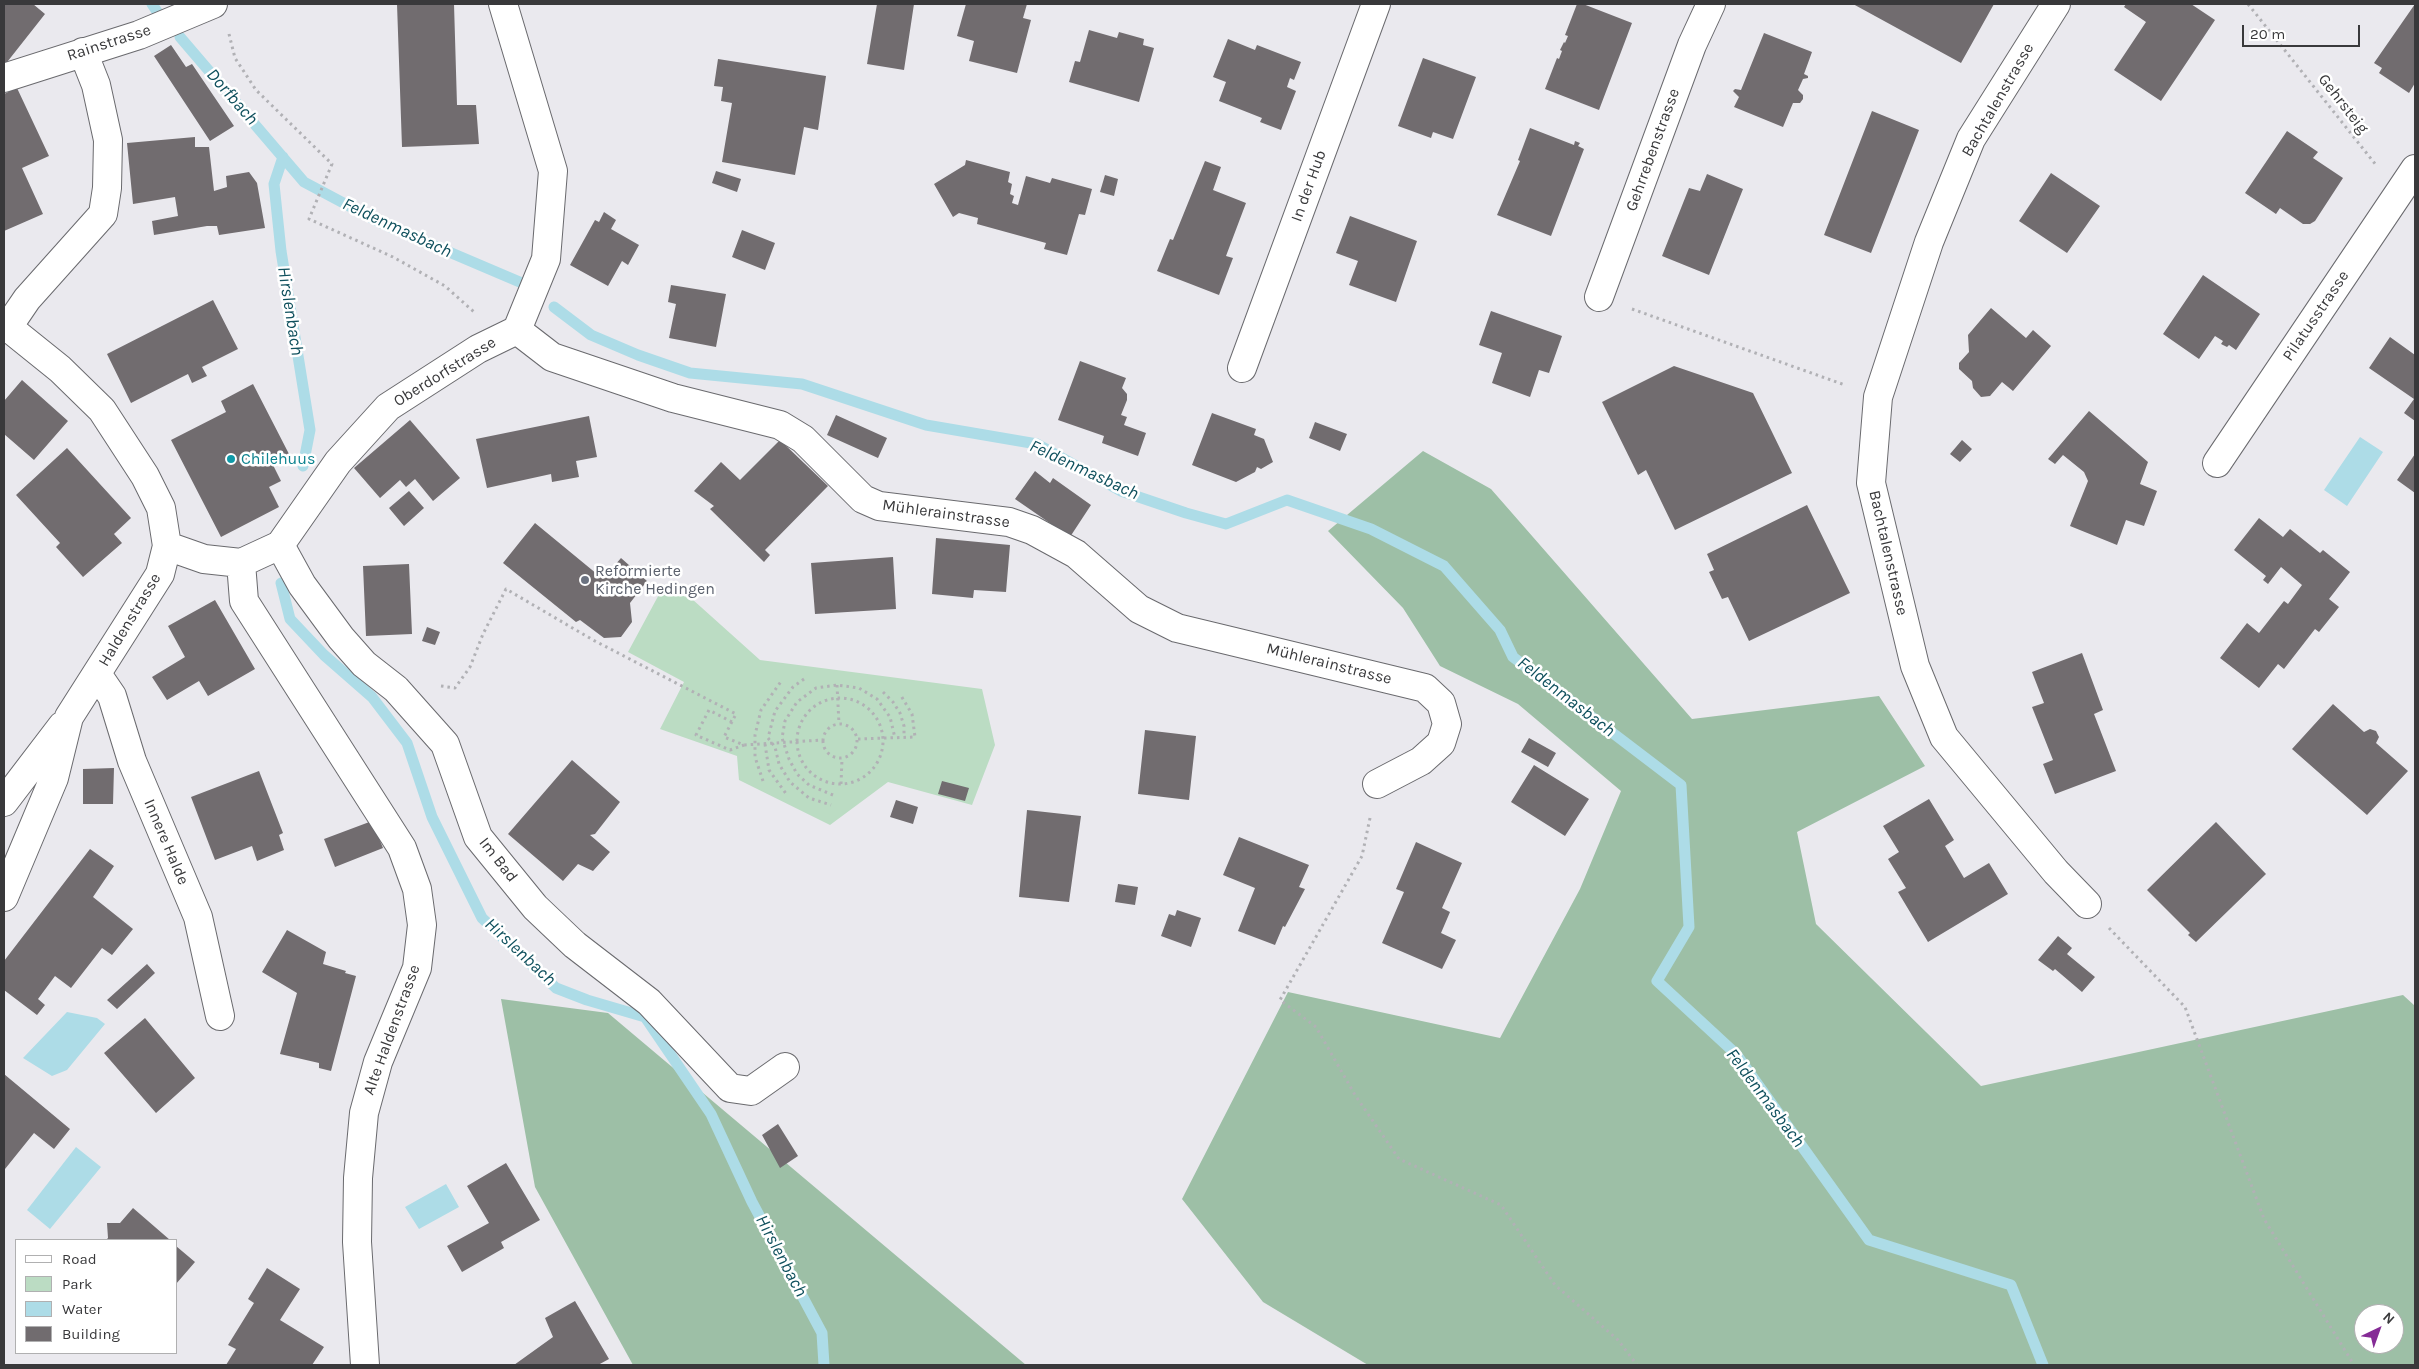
<!DOCTYPE html>
<html>
<head>
<meta charset="utf-8">
<style>
	body { margin:0 }
	#map { position:relative; width:2419px; height:1369px; overflow:hidden; background:#eae9ee; font-family:Karla,sans-serif }
	canvas { display:block }
	.frame { position:absolute; inset:0; border:5px solid #39393b; pointer-events:none }
	.legend { position:absolute; left:15px; top:1239px; width:162px; height:115px; box-sizing:border-box; background:#fff; border:1px solid #b0b0b1; margin:0; padding:6px 9px; list-style:none; font-size:15px; color:#39393b }
	.legend li { display:flex; align-items:center; gap:10px; height:25px }
	.legend b { width:25px; border:1px solid #b0b0b1 }
	.north { position:absolute; left:2354px; top:1304px; width:50px; height:50px; box-sizing:border-box; background:#fff; border:1px solid #b0b0b1; border-radius:50%; rotate:42deg; font-size:14px; font-weight:700; line-height:20px; text-align:center; color:#39393b }
	.north::after { content:''; display:block; margin:auto; width:18px; height:22px; background:#852b96; clip-path:polygon(50% 0,100% 100%,50% 72%,0 100%) }
	.scale { position:absolute; left:2242px; top:25px; width:118px; height:22px; box-sizing:border-box; border:2px solid #39393b; border-top:0; padding-left:6px; font-size:15px; line-height:18px; white-space:nowrap; color:#39393b; -webkit-text-stroke:4px #fff; paint-order:stroke }
</style>
</head>
<body>
<div id="map">
<canvas width="2419" height="1369"></canvas>
<div class="frame"></div>
<ul class="legend">
<li><b style="height:6px;background:#fff"></b>Road</li>
<li><b style="height:14px;background:#bbdcc3"></b>Park</li>
<li><b style="height:14px;background:#addce7"></b>Water</li>
<li><b style="height:14px;background:#716c6f"></b>Building</li>
</ul>
<div class="north">N</div>
<div class="scale">20 m</div>
</div>
<script>
const context = document.querySelector('canvas').getContext('2d');
context.lineJoin = 'round';
function fill(path, color) { context.fillStyle = color; context.fill(path, 'evenodd'); }
const poly = rows => new Path2D(rows.map(r => 'M' + r).join(''));
function stroke(path, color, width, dash) { context.strokeStyle = color; context.lineWidth = width; context.lineCap = dash ? 'butt' : 'round'; context.setLineDash(dash || []); context.stroke(path); }
function drawText(font, color, halo, rows, align = 'center') {
  context.font = font + ' Karla,sans-serif'; context.lineWidth = 5; context.setLineDash([]); context.textBaseline = 'middle'; context.strokeStyle = halo; context.fillStyle = color; for (const [text, x, y, turn = 0] of rows) {
    context.save(); context.translate(x, y); context.rotate((+turn || 0) * Math.PI / 180); context.textAlign = isNaN(turn) ? turn : align; if (halo) context.strokeText(text, 0, 0); context.fillText(text, 0, 0); context.restore();
  }
}
const green = poly([
	[663,587,692,599,760,660,982,689,995,745,972,805,888,782,830,825,739,780,737,756,660,729,684,682,628,652]
]);
const forest = poly([
	[1423,451,1491,489,1692,719,1879,696,1925,766,1797,832,1816,924,1981,1086,2403,995,2415,1006,2415,1365,1368,1365,1263,1302,1182,1199,1288,992,1500,1038,1580,889,1621,791,1518,704,1440,666,1403,608,1328,531],
	[2364,1314,2394,1314,2394,1344,2364,1344],
	[501,999,608,1013,1026,1365,633,1365,535,1187]
]);
const water = poly([
	[2360,437,2383,452,2347,506,2324,490],
	[67,1012,97,1018,105,1024,67,1070,52,1076,23,1058],
	[76,1147,101,1167,50,1229,27,1210],
	[446,1184,459,1207,419,1229,405,1207]
]);
const stream = poly([
	[152,4,158,13],
	[180,37,304,182,381,223,522,283],
	[283,157,274,184,281,251,310,430,303,466],
	[554,307,591,335,638,355,690,373,802,384,926,425,1037,444,1121,491,1186,513,1226,524,1287,500,1371,529,1444,566,1500,630,1513,657,1681,785,1689,927,1657,981,1736,1054,1869,1240,2011,1285,2043,1365],
	[281,583,290,619,324,655,372,697,407,743,432,817,482,918,556,988,587,1000,645,1017,711,1114,752,1202,822,1333,824,1365]
]);
const building = poly([
	[4,4,33,4,45,14,4,66],
	[397,4,454,4,457,105,476,105,479,144,402,147],
	[877,4,914,4,904,70,867,64],
	[966,4,1027,4,1023,18,1031,20,1017,73,969,61,974,41,957,36],
	[1577,4,1583,4,1632,23,1599,110,1545,89,1557,58,1559,59,1562,51,1560,50,1564,42,1565,43,1568,36,1565,35],
	[1853,4,1994,4,1961,63],
	[2126,4,2191,4,2215,20,2161,101,2114,70,2146,22,2124,7],
	[2415,4,2415,83,2409,93,2379,73,2382,68,2374,63],
	[1089,30,1117,38,1119,32,1144,39,1143,45,1154,48,1139,102,1069,82,1075,61,1080,62],
	[1764,33,1812,52,1804,74,1808,76,1808,78,1803,79,1798,90,1803,95,1803,99,1800,103,1793,103,1783,127,1734,107,1739,97,1733,91,1735,89,1741,90],
	[1228,39,1255,50,1257,45,1301,62,1294,80,1290,78,1287,87,1296,91,1281,130,1260,122,1262,118,1219,101,1226,82,1213,77],
	[171,45,186,67,192,64,234,126,210,141,154,56],
	[1423,58,1476,77,1453,139,1433,132,1431,138,1398,126],
	[718,59,826,76,818,130,804,127,795,175,722,162,732,103,721,101,723,87,714,86],
	[17,88,49,156,22,168,43,214,4,231,4,94],
	[1872,111,1919,130,1871,253,1824,235],
	[1530,128,1574,145,1575,141,1580,143,1578,146,1584,149,1551,236,1497,215,1520,161,1518,160],
	[2287,131,2318,152,2313,158,2343,178,2315,221,2310,224,2303,224,2280,208,2276,214,2245,193],
	[195,137,195,147,209,147,214,191,227,187,226,176,249,172,257,183,265,228,219,235,217,226,207,226,154,235,152,221,178,216,175,197,133,204,127,143],
	[966,160,1010,172,1008,182,1012,184,1010,194,1014,196,1012,203,1018,205,1026,176,1050,183,1052,178,1092,189,1085,215,1079,214,1067,255,1044,249,1046,243,977,224,978,218,959,213,953,217,934,184,965,165],
	[1205,161,1221,167,1213,190,1246,203,1226,256,1233,258,1219,295,1157,271,1170,239,1173,240],
	[716,171,741,179,737,192,712,183],
	[2051,173,2100,206,2067,253,2019,221],
	[1707,174,1743,189,1709,275,1662,256,1689,188,1700,191],
	[1105,175,1118,179,1114,196,1100,192],
	[604,212,616,220,611,229,639,245,628,265,622,261,608,286,570,265,595,220,599,222],
	[1350,216,1417,241,1396,302,1349,285,1358,261,1336,253],
	[742,230,775,243,765,270,732,257],
	[2203,275,2260,314,2236,350,2229,345,2227,347,2221,344,2223,341,2215,336,2199,359,2163,334],
	[671,285,726,294,716,347,669,338,676,304,668,302],
	[213,300,238,349,202,367,207,376,192,383,188,374,131,403,107,354],
	[1991,308,2026,338,2033,330,2051,346,2013,391,2002,382,1990,396,1981,397,1973,388,1972,381,1959,369,1959,363,1969,352,1968,335],
	[1491,311,1562,336,1549,373,1539,370,1530,397,1492,383,1502,353,1479,345],
	[2390,337,2415,355,2415,421,2404,413,2414,399,2369,368],
	[1080,361,1126,378,1122,388,1127,394,1127,400,1121,415,1127,417,1124,425,1146,433,1138,456,1102,443,1104,436,1058,420],
	[1674,366,1753,393,1792,473,1675,530,1646,470,1638,475,1602,402],
	[22,380,68,421,34,460,4,434,4,401],
	[253,384,289,454,272,463,281,481,269,487,279,507,221,537,171,440,226,412,221,401],
	[2089,411,2148,462,2140,484,2157,491,2144,526,2126,520,2117,545,2070,526,2088,481,2084,472,2063,455,2055,464,2048,459],
	[1212,413,1256,429,1254,435,1264,439,1273,462,1261,469,1257,467,1255,472,1236,482,1192,465],
	[836,415,887,438,878,458,827,435],
	[589,416,597,457,576,461,579,477,552,482,551,474,487,488,476,439],
	[410,420,460,478,433,501,415,479,406,487,400,480,380,498,354,468],
	[1315,422,1347,434,1340,451,1309,438],
	[780,440,828,486,765,550,770,555,764,562,710,509,714,506,694,491,721,462,740,480],
	[1962,440,1972,449,1960,462,1950,454],
	[67,448,131,518,114,534,122,543,83,577,56,547,60,543,16,495],
	[2415,454,2415,493,2397,480],
	[1035,471,1050,483,1053,478,1091,505,1070,537,1015,499],
	[409,491,424,508,404,526,389,508],
	[1807,505,1850,593,1749,641,1728,597,1722,599,1709,572,1714,570,1707,554],
	[2259,518,2283,537,2290,529,2320,553,2323,550,2350,572,2329,599,2339,607,2319,632,2315,629,2284,669,2278,664,2259,688,2220,658,2247,623,2259,633,2284,601,2288,604,2302,585,2281,567,2268,584,2263,580,2266,576,2234,550],
	[535,523,603,579,621,558,647,581,630,603,632,622,621,637,604,638,580,620,576,622,503,563],
	[936,538,1010,545,1006,592,974,590,973,598,932,594],
	[893,557,896,609,815,614,811,563],
	[409,564,412,634,366,636,363,566],
	[215,600,255,669,208,696,199,681,167,700,152,677,185,657,168,626],
	[427,627,440,632,435,645,422,641],
	[2082,653,2103,710,2094,714,2116,771,2055,794,2043,764,2053,760,2032,707,2044,703,2032,672],
	[2333,704,2364,732,2370,729,2376,731,2379,737,2376,743,2408,771,2367,815,2292,749],
	[1145,730,1196,736,1189,800,1138,794],
	[1529,738,1556,753,1548,767,1521,752],
	[572,760,620,802,595,834,590,835,610,852,593,871,578,864,563,881,508,834],
	[1534,765,1589,799,1565,836,1511,802],
	[114,768,113,804,83,804,83,769],
	[259,771,283,833,279,835,284,850,257,861,252,846,215,860,191,797],
	[942,781,969,788,965,801,938,794],
	[1929,799,1954,840,1945,846,1964,878,1989,863,2008,894,1928,942,1898,892,1906,888,1888,859,1899,852,1883,826],
	[896,800,918,807,913,824,890,817],
	[1027,810,1081,816,1069,902,1019,897],
	[372,821,383,848,335,867,324,839],
	[2216,822,2266,874,2196,942,2188,935,2190,933,2147,890],
	[1239,837,1309,865,1299,887,1305,889,1285,927,1283,926,1275,945,1238,931,1255,888,1223,875],
	[1416,842,1462,863,1442,908,1450,912,1441,933,1456,940,1442,969,1382,943,1404,892,1396,889],
	[90,849,114,866,93,897,133,929,112,955,102,948,71,988,55,976,38,999,45,1005,37,1015,4,990,4,961],
	[1118,884,1138,887,1135,905,1115,902],
	[1177,910,1201,918,1191,947,1161,936,1169,914,1175,916],
	[287,930,326,952,323,964,346,971,345,973,356,976,331,1071,319,1068,319,1063,280,1054,297,993,262,972],
	[2058,936,2072,948,2067,954,2095,977,2082,992,2055,969,2053,971,2038,960],
	[147,964,155,973,117,1009,107,1000],
	[145,1018,195,1078,156,1113,104,1053],
	[4,1074,70,1129,54,1149,34,1133,5,1169],
	[778,1124,798,1156,780,1168,762,1135],
	[506,1163,540,1220,501,1242,504,1248,462,1272,447,1246,489,1223,467,1186],
	[133,1208,170,1240,106,1240,108,1238,107,1223,120,1223],
	[176,1246,195,1262,176,1284],
	[267,1268,300,1289,280,1320,324,1347,312,1365,226,1365,236,1349,228,1345,254,1303,248,1299],
	[575,1301,609,1359,598,1365,514,1365,553,1337,545,1318]
]);
const path = poly([
	[2248,4,2376,165],
	[229,34,235,58,256,90,332,164,309,219,393,257,445,286,474,312],
	[1632,309,1845,385],
	[804,679,793,687,775,711,768,738,775,747,779,764,790,782,809,798,831,805],
	[837,685,839,724],
	[441,686,455,688,470,667,483,634,506,589,593,640,736,714,724,737,744,745,822,740],
	[883,692,893,702,900,713,904,726,904,737],
	'797 741a43 43 0 1 1 86 0a43 43 0 1 1-86 0Z',
	[732,722,709,710,696,735,730,750,744,745],
	'823 741a17 17 0 1 1 34 0a17 17 0 1 1-34 0Z',
	[858,739,915,737,912,714,900,694],
	[765,744,769,770,787,795],
	[763,781,755,757,755,735,761,710,782,680],
	[841,784,842,759],
	[833,795,809,785,797,774,789,759,782,738,785,721,797,702,816,688,837,685,859,688,877,699,890,717,895,738],
	[1370,818,1362,856,1280,1000,1316,1027,1355,1095,1399,1159,1501,1205,1555,1285,1618,1340,1637,1365],
	[2109,928,2185,1007,2264,1219,2354,1365]
]);
const minor = poly([
	[2056,4,1971,139,1929,242,1878,397,1871,483,1915,666,1944,737,2056,872,2087,904],
	[4,78,139,35,213,4],
	[1599,297,1692,45,1711,4],
	[4,324,60,369,102,410,145,476,161,508,167,546,160,574,69,717,54,778,4,897],
	[8,327,27,299,103,214,107,188,108,140,96,85,83,52],
	[517,330,552,357,673,398,780,425,803,439,863,499,879,506,1009,522,1032,530,1076,554,1139,609,1177,628,1425,688,1441,703,1447,724,1441,743,1421,761,1377,784],
	[1242,368,1376,4],
	[2217,463,2415,169],
	[280,545,302,585,341,638,364,664,396,689,445,744,478,837,535,907,575,945,649,1002,730,1088,751,1091,785,1067],
	[167,546,204,559,241,563,280,545,338,462,388,407,478,349,517,330,546,259,553,171,503,4],
	[241,563,244,601,402,848,417,889,422,925,417,968,378,1062,364,1113,358,1178,357,1242,365,1365],
	[97,674,112,696,132,761,198,917,220,1016],
	[4,802,62,726]
]);
const markers = [
	[231,459,5,"#0f9aa8"],
	[585,580,5,"#6b7280"]
];
const streetNames = [
	["Rainstrasse",109,43,-18],
	["Bachtalenstrasse",1998,100,-60],
	["Gehrsteig",2343,104,52],
	["Gehrrebenstrasse",1653,150,-70],
	["In der Hub",1309,186,-70],
	["Pilatusstrasse",2316,316,-56],
	["Oberdorfstrasse",445,372,-32],
	["Mühlerainstrasse",946,514,8],
	["Bachtalenstrasse",1888,553,77],
	["Haldenstrasse",130,620,-59],
	["Mühlerainstrasse",1329,664,14],
	["Innere Halde",166,842,67],
	["Im Bad",498,860,52],
	["Alte Haldenstrasse",392,1030,-70]
];
const cultureNames = [
	["Chilehuus",241,459]
];
const worshipNames = [
	["Reformierte",595,571],
	["Kirche Hedingen",595,589]
];
const waterNames = [
	["Dorfbach",232,97,49],
	["Feldenmasbach",397,228,25],
	["Hirslenbach",290,311,81],
	["Feldenmasbach",1084,470,25],
	["Feldenmasbach",1566,697,38],
	["Hirslenbach",520,952,43],
	["Feldenmasbach",1765,1098,53],
	["Hirslenbach",781,1256,62]
];
fill(green, '#bbdcc3');
fill(forest, '#9dbfa6');
fill(water, '#addce7');
stroke(stream, '#addce7', 11);
fill(building, '#716c6f');
stroke(minor, '#6a6a6e', 30);
stroke(path, '#b1b1b5', 3, [2.5, 4]);
stroke(minor, '#fff', 28);
for (const [x, y, r, color] of markers) { const dot = new Path2D(); dot.arc(x, y, r, 0, 2 * Math.PI); context.fillStyle = color; context.fill(dot); stroke(dot, '#fff', 2); }
drawText('16px', '#39393b', '#fff', streetNames);
drawText('16px', '#0d838f', '#fff', cultureNames, 'left');
drawText('16px', '#5b616d', '#fff', worshipNames, 'left');
drawText('italic 18px', '#0f505d', '#fff', waterNames);
</script>
</body>
</html>
